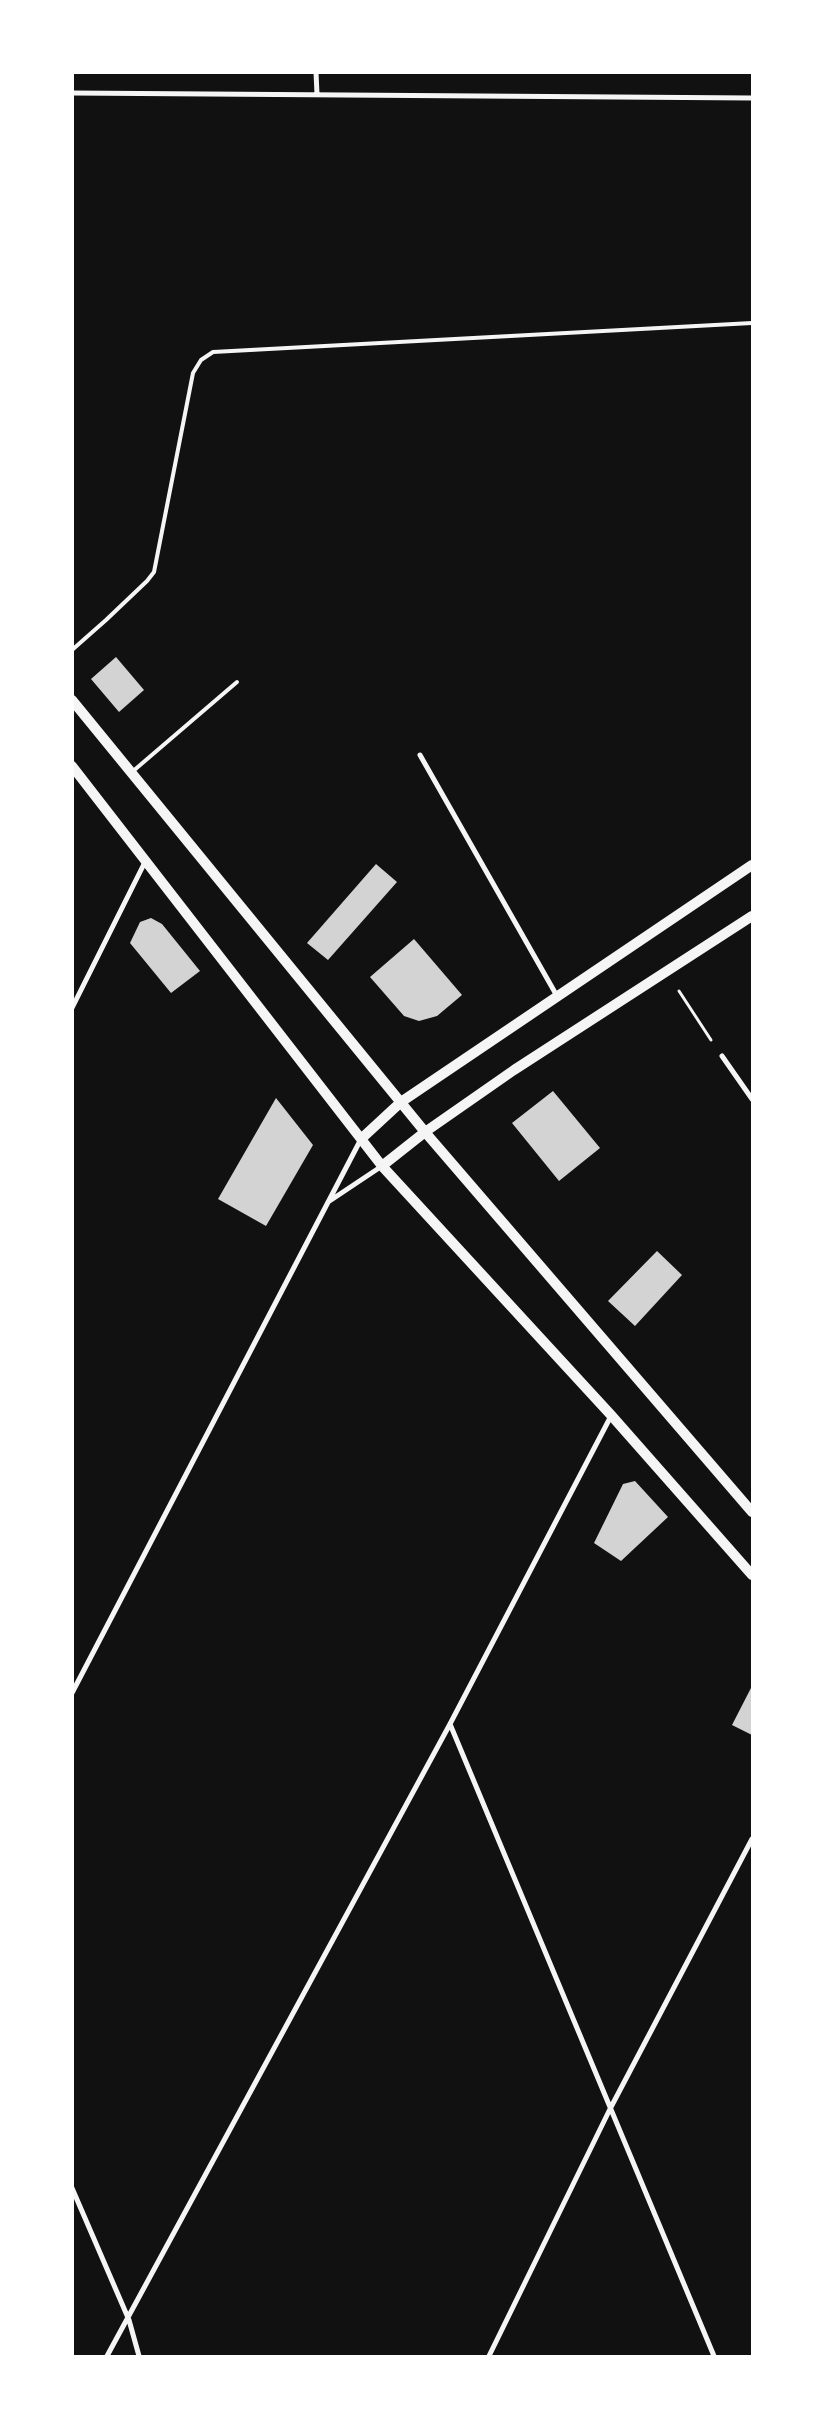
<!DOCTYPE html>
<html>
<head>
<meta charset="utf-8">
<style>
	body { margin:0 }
	#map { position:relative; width:825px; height:2429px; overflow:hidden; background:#111; font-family:Cabin,sans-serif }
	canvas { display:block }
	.frame { position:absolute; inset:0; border:74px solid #fff; pointer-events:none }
</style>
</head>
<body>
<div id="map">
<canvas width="825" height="2429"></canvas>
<div class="frame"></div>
</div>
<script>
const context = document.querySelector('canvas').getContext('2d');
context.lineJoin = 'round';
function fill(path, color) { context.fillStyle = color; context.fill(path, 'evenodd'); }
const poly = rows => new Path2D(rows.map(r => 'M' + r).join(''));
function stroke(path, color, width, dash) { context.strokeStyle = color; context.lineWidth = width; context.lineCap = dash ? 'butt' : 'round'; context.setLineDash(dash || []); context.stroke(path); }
const building = poly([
	[116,657,144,690,119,712,91,679],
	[376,864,397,882,328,960,307,943],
	[151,918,162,924,200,971,171,993,130,943,140,922],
	[414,939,462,995,437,1016,419,1021,404,1016,370,977],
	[553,1091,600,1148,559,1181,512,1123],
	[276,1098,313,1145,266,1226,218,1199],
	[657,1251,682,1275,635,1326,608,1301],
	[635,1481,668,1517,621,1561,594,1543,623,1484],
	[752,1686,752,1735,732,1725]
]);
const path = poly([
	[679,991,711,1040]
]);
const service = poly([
	[72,650,106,620,147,581,154,572,193,373,201,360,213,352,752,323],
	[132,772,237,682]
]);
const minor = poly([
	[316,72,317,94],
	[72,93,752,98],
	[420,755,557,996],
	[72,1008,146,860],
	[722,1056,752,1099],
	[328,1202,382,1166],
	[72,1693,361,1139],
	[450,1724,714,2356],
	[72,2188,129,2320,139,2356],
	[107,2356,450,1724,611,1416],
	[489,2356,610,2109,752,1839]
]);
const secondary = poly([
	[72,700,425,1132,752,1512],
	[72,766,382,1166,611,1415,752,1575],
	[361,1139,401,1102,752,865],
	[382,1166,425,1132,514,1070,752,916]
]);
fill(building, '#d3d3d3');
stroke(path, '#f5f5f5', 3);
stroke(service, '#f5f5f5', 4);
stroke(minor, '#f5f5f5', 5);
stroke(secondary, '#f5f5f5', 10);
</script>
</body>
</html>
